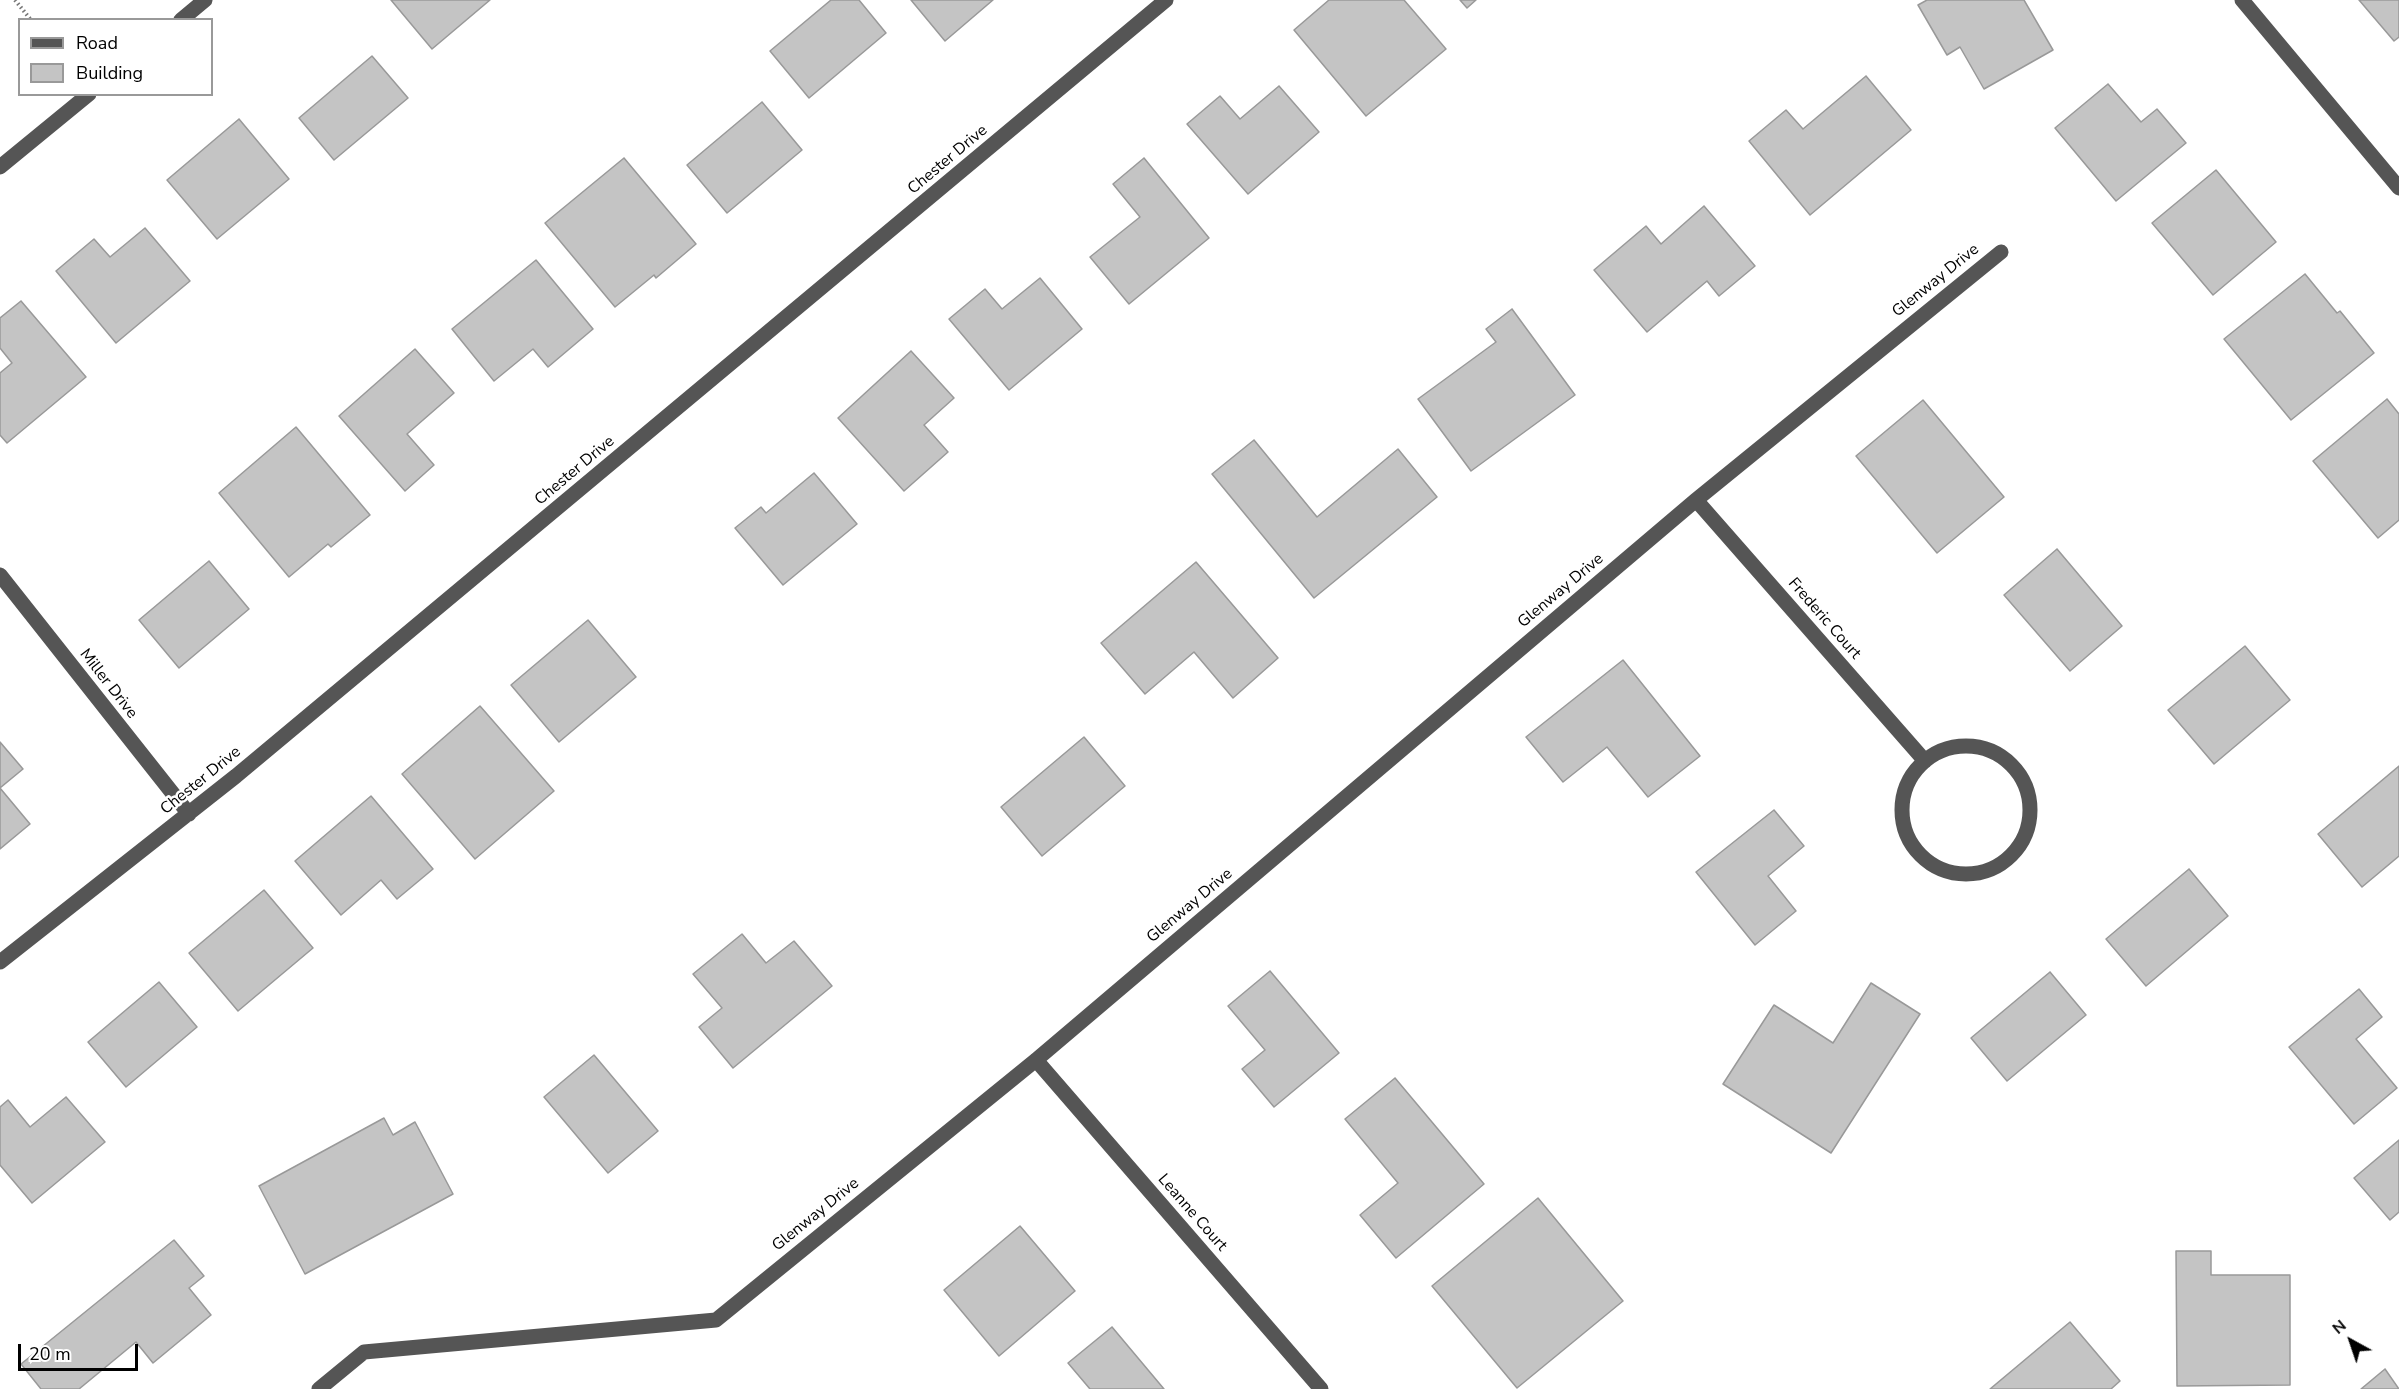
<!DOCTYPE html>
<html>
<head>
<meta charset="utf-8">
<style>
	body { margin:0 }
	#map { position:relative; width:2399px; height:1389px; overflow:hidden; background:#fff; font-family:"Nunito Sans",sans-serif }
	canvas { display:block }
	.legend { position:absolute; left:18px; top:18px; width:195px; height:78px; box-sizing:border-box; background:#fff; border:2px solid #999; margin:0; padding:8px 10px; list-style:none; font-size:18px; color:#000 }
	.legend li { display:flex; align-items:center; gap:12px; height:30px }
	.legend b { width:30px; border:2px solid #999 }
	.north { position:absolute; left:2321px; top:1311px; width:60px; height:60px; -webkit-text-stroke:4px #fff; paint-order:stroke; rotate:320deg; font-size:16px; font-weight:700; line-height:24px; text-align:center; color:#000 }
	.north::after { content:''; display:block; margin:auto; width:21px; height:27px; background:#000; clip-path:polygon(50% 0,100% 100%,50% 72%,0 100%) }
	.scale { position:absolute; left:18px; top:1344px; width:120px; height:27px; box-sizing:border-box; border:3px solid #000; border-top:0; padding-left:8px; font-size:18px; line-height:21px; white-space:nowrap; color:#000; -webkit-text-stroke:4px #fff; paint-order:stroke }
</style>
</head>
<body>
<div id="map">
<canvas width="2399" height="1389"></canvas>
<ul class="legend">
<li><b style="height:8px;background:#555"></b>Road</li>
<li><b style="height:16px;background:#c4c4c4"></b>Building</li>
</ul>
<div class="north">N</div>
<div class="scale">20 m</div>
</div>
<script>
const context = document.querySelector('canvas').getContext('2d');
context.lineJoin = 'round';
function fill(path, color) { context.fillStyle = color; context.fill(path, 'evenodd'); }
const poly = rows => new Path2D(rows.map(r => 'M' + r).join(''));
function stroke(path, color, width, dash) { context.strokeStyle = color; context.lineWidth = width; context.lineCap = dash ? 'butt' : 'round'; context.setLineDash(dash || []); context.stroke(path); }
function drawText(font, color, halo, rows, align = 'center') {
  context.font = font + ' "Nunito Sans",sans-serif'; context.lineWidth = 5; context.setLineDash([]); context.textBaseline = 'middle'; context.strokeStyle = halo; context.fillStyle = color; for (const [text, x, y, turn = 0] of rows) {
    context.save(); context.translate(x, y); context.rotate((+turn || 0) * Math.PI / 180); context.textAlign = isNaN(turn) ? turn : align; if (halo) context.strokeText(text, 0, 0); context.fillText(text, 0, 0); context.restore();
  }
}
const building = poly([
	[391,0,490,0,432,49,391,0],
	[831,0,859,0,886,33,809,98,770,51,831,0],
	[911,0,993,0,945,41,911,0],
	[1329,0,1404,0,1446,49,1366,116,1294,30,1329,0],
	[1460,0,1476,0,1467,8,1460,0],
	[1927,0,2024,0,2053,50,1984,89,1960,47,1947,55,1918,5,1927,0],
	[2359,0,2399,0,2399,37,2394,41,2359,0],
	[372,56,408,98,334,160,299,118,372,56],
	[1866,76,1911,130,1810,215,1749,141,1786,110,1803,129,1866,76],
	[2108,84,2141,122,2157,109,2186,143,2116,201,2055,128,2108,84],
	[1279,86,1319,132,1248,194,1187,124,1220,96,1240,119,1279,86],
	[762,102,802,150,727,213,687,165,762,102],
	[239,119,289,179,217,239,167,180,239,119],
	[624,158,696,244,656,278,654,275,615,307,545,223,624,158],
	[1144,158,1209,238,1129,304,1090,257,1140,217,1113,184,1144,158],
	[2216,170,2276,242,2213,295,2152,223,2216,170],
	[1704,206,1755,266,1719,296,1707,281,1647,332,1594,270,1646,226,1661,244,1704,206],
	[145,228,190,281,116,343,56,271,94,239,110,257,145,228],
	[536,260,593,329,548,367,533,349,494,381,452,329,536,260],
	[2305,274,2337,313,2340,311,2374,353,2291,420,2224,339,2305,274],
	[1040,278,1082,329,1009,390,949,319,985,289,1002,309,1040,278],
	[21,301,86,377,7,443,0,435,0,373,12,363,0,348,0,318,21,301],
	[1512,309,1575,395,1471,471,1418,399,1496,342,1486,329,1512,309],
	[415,349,454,393,407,434,434,465,405,491,339,416,415,349],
	[911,351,954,398,924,425,948,452,904,491,838,418,911,351],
	[2387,399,2399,414,2399,520,2378,538,2313,461,2387,399],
	[1923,400,2004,497,1937,553,1856,456,1923,400],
	[296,427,370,515,331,547,328,544,289,577,219,493,296,427],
	[1254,440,1317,517,1398,449,1437,497,1314,598,1212,474,1254,440],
	[814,473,857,524,783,585,735,528,761,507,766,513,814,473],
	[2057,549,2122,626,2070,671,2004,595,2057,549],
	[209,561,249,609,179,668,139,620,209,561],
	[1196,562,1278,658,1233,698,1194,652,1145,694,1101,643,1196,562],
	[588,620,636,677,559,742,511,685,588,620],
	[2245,646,2290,700,2214,764,2168,710,2245,646],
	[1623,660,1700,756,1648,797,1607,747,1563,782,1526,737,1623,660],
	[480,706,554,791,475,859,402,774,480,706],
	[1084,737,1125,786,1042,856,1001,807,1084,737],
	[0,742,23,769,0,788,30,824,0,849,0,742],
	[2399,766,2399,856,2362,887,2318,834,2399,766],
	[371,796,433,869,397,899,381,880,341,915,295,861,371,796],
	[1774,810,1804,846,1768,876,1796,911,1755,945,1696,872,1774,810],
	[2189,869,2228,916,2146,986,2106,939,2189,869],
	[264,890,313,948,238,1011,189,953,264,890],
	[742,934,766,963,794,941,832,986,733,1068,699,1027,722,1008,693,974,742,934],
	[1270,971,1339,1053,1274,1107,1242,1069,1265,1050,1228,1006,1270,971],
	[2050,972,2086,1015,2007,1081,1971,1038,2050,972],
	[159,982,197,1027,126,1087,88,1042,159,982],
	[1871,983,1920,1014,1831,1153,1723,1084,1774,1005,1833,1043,1871,983],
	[2359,989,2382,1017,2356,1039,2397,1088,2354,1124,2289,1047,2359,989],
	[594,1055,658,1131,608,1173,544,1097,594,1055],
	[1395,1078,1484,1184,1396,1258,1360,1215,1398,1183,1345,1119,1395,1078],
	[66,1097,105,1142,32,1203,0,1165,0,1107,8,1100,30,1127,66,1097],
	[384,1118,393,1135,415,1122,453,1194,305,1274,259,1186,384,1118],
	[2399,1140,2399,1212,2390,1220,2354,1178,2399,1140],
	[1538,1198,1623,1301,1517,1388,1432,1286,1538,1198],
	[1020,1226,1075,1291,999,1356,944,1290,1020,1226],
	[174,1240,204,1276,189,1288,211,1315,153,1363,136,1342,79,1389,41,1389,21,1364,174,1240],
	[2176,1251,2211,1251,2211,1275,2290,1275,2290,1385,2177,1386,2176,1251],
	[2070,1322,2120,1381,2111,1389,1990,1389,2070,1322],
	[1112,1327,1164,1389,1090,1389,1068,1363,1112,1327],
	[2385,1369,2399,1389,2361,1389,2385,1369]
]);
const path = poly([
	[15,0,31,20]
]);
const minor = poly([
	[2242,0,2399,188],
	[181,20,205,0],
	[0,167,89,94],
	[1696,500,1925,761],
	[0,575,189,814],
	'1902 810a64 64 0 1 1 128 0a64 64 0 1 1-128 0Z',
	[0,962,236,776,1166,0],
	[1036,1060,1321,1389],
	[319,1389,364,1352,716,1320,1036,1060,1696,500,2001,252]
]);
const streetNames = [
	["Chester Drive",948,160,-40],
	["Glenway Drive",1936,281,-39],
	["Chester Drive",575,471,-40],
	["Glenway Drive",1561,591,-40],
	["Frederic Court",1824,619,49],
	["Miller Drive",108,684,52],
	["Chester Drive",201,781,-39],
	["Glenway Drive",1190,906,-40],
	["Leanne Court",1192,1213,49],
	["Glenway Drive",816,1215,-39]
];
fill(building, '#c4c4c4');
stroke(building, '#999', 1.5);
stroke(path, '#777', 4, [1.5, 3]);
stroke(minor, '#555', 15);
drawText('16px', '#000', '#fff', streetNames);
</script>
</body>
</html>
